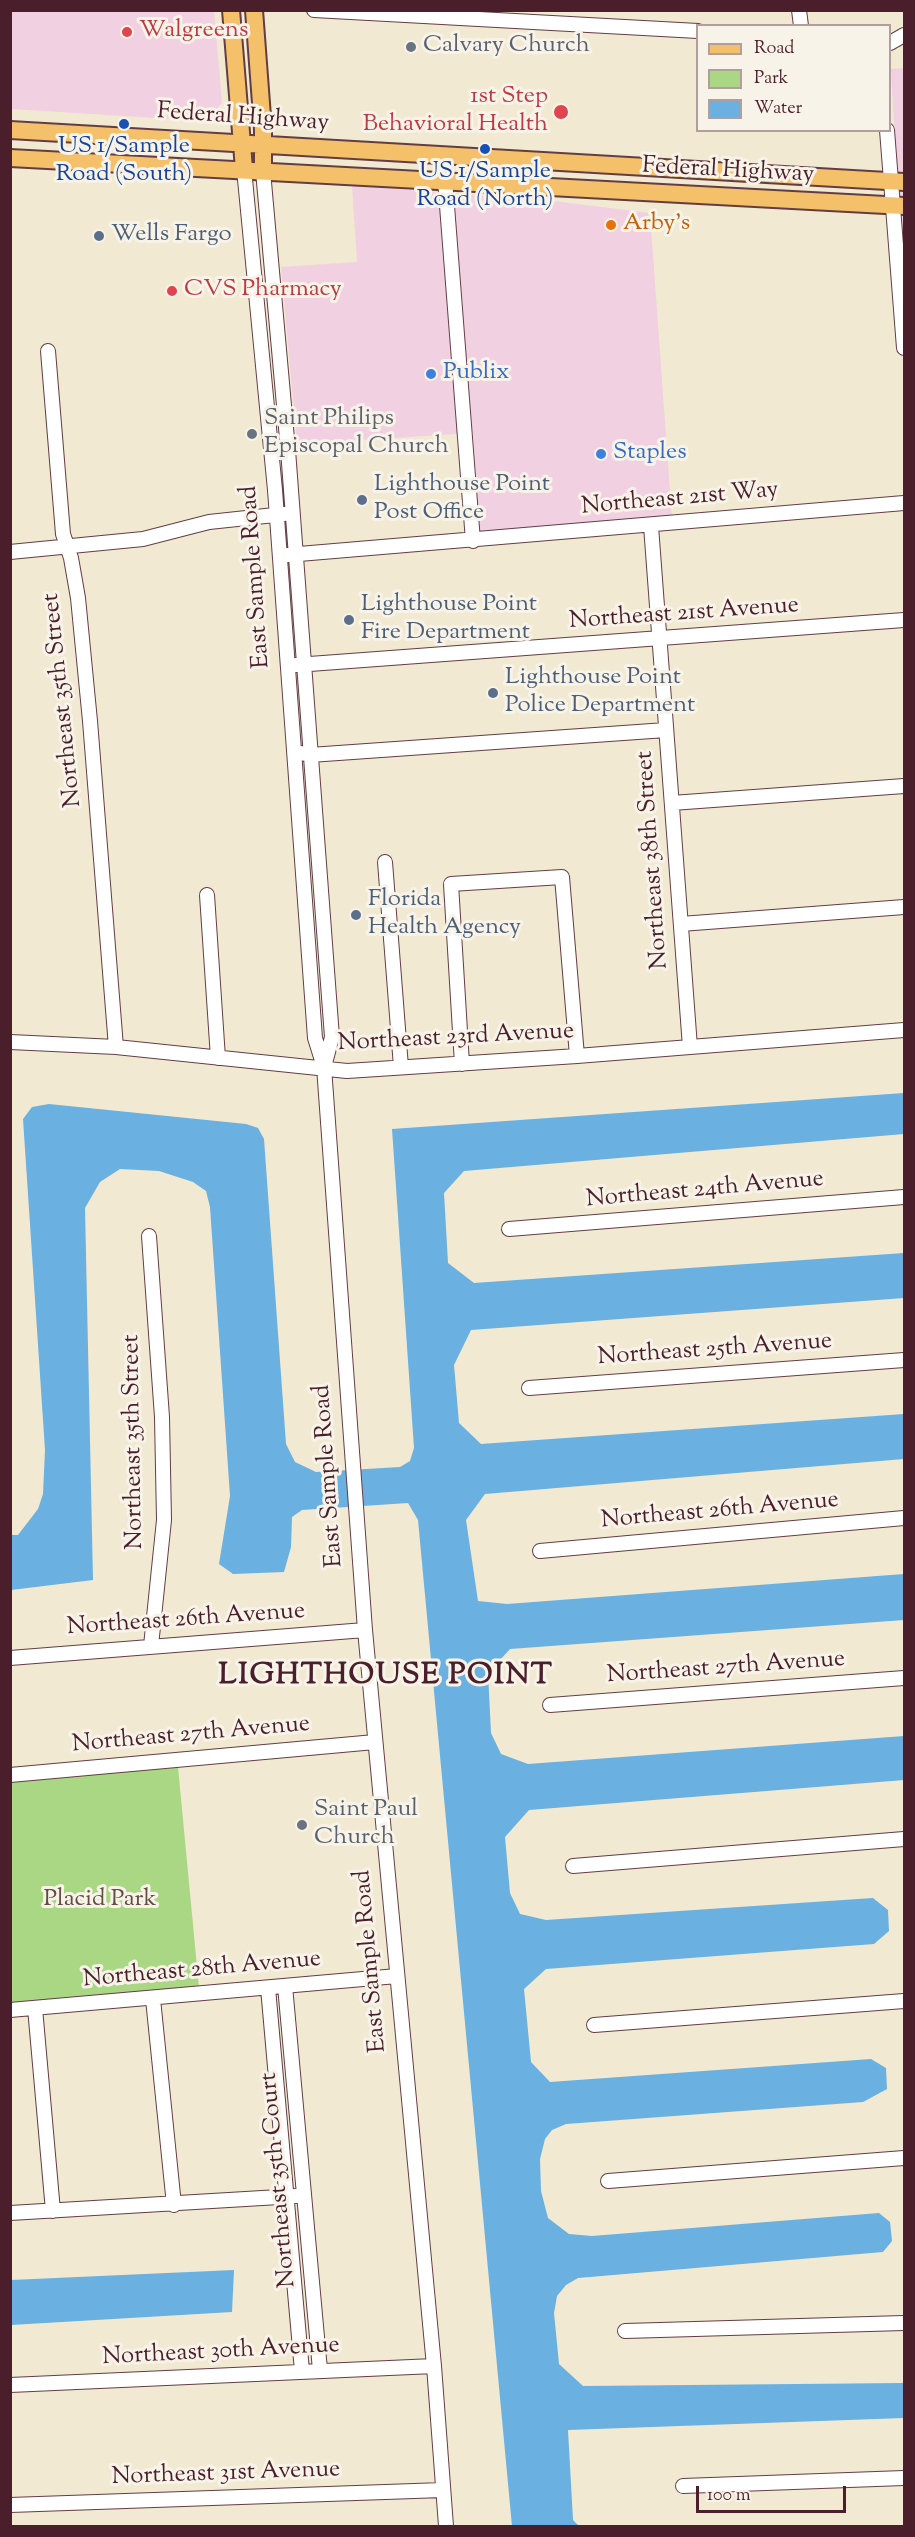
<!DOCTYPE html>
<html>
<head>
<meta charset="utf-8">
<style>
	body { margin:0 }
	#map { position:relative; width:915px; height:2537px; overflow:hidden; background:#f1e9d1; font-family:"Sorts Mill Goudy",serif }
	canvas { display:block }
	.frame { position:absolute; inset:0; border:12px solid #4a1f2b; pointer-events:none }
	.legend { position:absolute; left:696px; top:24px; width:195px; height:108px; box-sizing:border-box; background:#f7f3e8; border:2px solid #b29e9c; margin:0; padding:8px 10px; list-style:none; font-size:18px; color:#4a1f2b }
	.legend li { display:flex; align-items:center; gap:12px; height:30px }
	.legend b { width:30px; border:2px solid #b29e9c }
	.scale { position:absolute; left:696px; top:2486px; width:150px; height:27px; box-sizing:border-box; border:3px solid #4a1f2b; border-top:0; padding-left:8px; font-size:18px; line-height:21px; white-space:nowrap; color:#4a1f2b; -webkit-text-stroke:4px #f7f3e8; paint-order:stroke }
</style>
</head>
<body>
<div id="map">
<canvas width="915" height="2537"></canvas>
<div class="frame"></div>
<ul class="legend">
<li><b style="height:8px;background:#f4c16a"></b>Road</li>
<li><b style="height:16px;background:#aad784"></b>Park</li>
<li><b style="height:16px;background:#6ab0e0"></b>Water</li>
</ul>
<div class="scale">100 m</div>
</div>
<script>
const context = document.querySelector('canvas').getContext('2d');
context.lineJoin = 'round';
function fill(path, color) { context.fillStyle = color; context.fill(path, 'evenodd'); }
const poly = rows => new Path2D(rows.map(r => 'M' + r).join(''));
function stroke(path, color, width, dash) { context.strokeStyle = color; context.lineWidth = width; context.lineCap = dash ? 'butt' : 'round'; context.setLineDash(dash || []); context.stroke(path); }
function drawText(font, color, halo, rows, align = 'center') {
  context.font = font + ' "Sorts Mill Goudy",serif'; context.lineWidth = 6; context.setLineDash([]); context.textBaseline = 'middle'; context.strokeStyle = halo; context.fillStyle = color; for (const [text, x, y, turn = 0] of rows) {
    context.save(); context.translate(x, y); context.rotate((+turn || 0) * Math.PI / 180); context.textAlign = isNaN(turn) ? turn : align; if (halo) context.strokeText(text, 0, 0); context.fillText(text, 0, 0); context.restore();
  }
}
const built = poly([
	[10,11,214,11,222,103,205,121,11,109],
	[904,68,904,288,903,288,891,69],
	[352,185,562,202,650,213,672,520,480,534,473,433,297,444,281,267,357,262]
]);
const green = poly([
	[178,1767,199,1988,11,2004,11,1782]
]);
const water = poly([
	[904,1093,904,1134,464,1171,444,1193,448,1263,474,1283,904,1253,904,1298,471,1330,454,1365,459,1423,481,1444,904,1414,904,1459,485,1494,466,1520,478,1601,507,1604,904,1574,904,1620,510,1649,488,1673,491,1733,501,1754,528,1764,904,1736,904,1780,529,1810,505,1837,510,1893,520,1914,546,1920,873,1898,888,1910,889,1931,874,1944,546,1969,524,1989,531,2062,550,2082,871,2059,886,2068,887,2089,863,2102,566,2124,552,2130,545,2139,540,2159,541,2191,548,2218,569,2234,592,2236,879,2213,890,2222,892,2241,883,2252,578,2278,566,2285,557,2296,554,2313,559,2364,583,2386,904,2383,904,2418,568,2430,573,2520,579,2526,512,2526,418,1520,408,1503,302,1510,292,1517,291,1547,284,1572,233,1574,219,1564,230,1496,210,1207,206,1191,193,1182,159,1171,120,1169,100,1182,85,1208,93,1580,11,1590,11,1535,18,1535,38,1509,43,1494,45,1450,23,1119,32,1107,49,1104,246,1124,258,1128,264,1139,286,1444,295,1462,316,1472,400,1467,410,1461,414,1448,392,1129],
	[234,2270,232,2312,11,2325,11,2280]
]);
const minor = poly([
	[314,10,698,31],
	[799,10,801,26],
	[890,43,904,35],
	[887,130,904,348],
	[244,169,275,490,315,1038,324,1067,365,1630,434,2366,446,2526],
	[263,171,288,450,332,1037,324,1067],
	[445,180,473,541],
	[48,351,63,534,71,558,78,598,90,721,116,1047],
	[651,526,690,1047],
	[10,552,143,539,209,522,284,514],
	[287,555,904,503],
	[296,665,904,620],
	[301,753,310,755,666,730],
	[672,803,904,786],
	[385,862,401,1067],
	[207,895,218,1058],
	[681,924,904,907],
	[10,1042,116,1047,347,1071,577,1056,904,1030],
	[462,1064,451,884,562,877,577,1056],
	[509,1229,904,1197],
	[149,1236,162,1417,164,1520,151,1646],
	[529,1388,904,1360],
	[540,1551,904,1518],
	[10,1658,365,1630],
	[550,1705,904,1678],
	[10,1775,375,1742],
	[573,1866,904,1839],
	[285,1986,320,2370],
	[268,1988,302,2371],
	[153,1999,174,2205],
	[35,2008,53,2211],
	[10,2010,397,1976],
	[594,2025,904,2001],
	[608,2181,904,2158],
	[10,2213,296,2196],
	[625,2331,904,2323],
	[10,2385,434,2366],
	[683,2486,904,2478],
	[10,2505,443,2490]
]);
const major = poly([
	[231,10,244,169],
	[254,10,263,130,263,171],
	[10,130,904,182],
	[10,158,904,206]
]);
const markers = [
	[127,32,6,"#e0444e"],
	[411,47,6,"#6b7280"],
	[561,112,8,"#e0444e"],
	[124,124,6,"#1a4fb4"],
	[485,149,6,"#1a4fb4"],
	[611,225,6,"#e8710a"],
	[99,236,6,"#5c6f8a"],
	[172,291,6,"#e0444e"],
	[431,374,6,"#3f7fe0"],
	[252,434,6,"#6b7280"],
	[601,454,6,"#3f7fe0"],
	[362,500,6,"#5c6f8a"],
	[349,620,6,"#5c6f8a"],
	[493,693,6,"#5c6f8a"],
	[356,915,6,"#5c6f8a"],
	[302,1825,6,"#6b7280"]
];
const healthNames = [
	["Walgreens",139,32],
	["1st Step",548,98,"right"],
	["Behavioral Health",548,126,"right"],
	["CVS Pharmacy",184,291]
];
const worshipNames = [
	["Calvary Church",423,47],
	["Saint Philips",264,420],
	["Episcopal Church",264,448],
	["Saint Paul",314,1811],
	["Church",314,1839]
];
const streetNames = [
	["Federal Highway",243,119,4],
	["Federal Highway",728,172,3],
	["Northeast 21st Way",680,500,-5],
	["East Sample Road",257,577,-94],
	["Northeast 21st Avenue",684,615,-4],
	["Northeast 35th Street",64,700,-96],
	["Northeast 38th Street",654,860,-94],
	["Northeast 23rd Avenue",456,1039,-3],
	["Northeast 24th Avenue",705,1191,-5],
	["Northeast 25th Avenue",715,1351,-4],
	["Northeast 35th Street",135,1442,-91],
	["East Sample Road",330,1476,-94],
	["Northeast 26th Avenue",720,1512,-5],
	["Northeast 26th Avenue",186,1621,-4],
	["Northeast 27th Avenue",726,1669,-4],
	["Northeast 27th Avenue",191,1736,-5],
	["East Sample Road",372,1961,-95],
	["Northeast 28th Avenue",202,1971,-5],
	["Northeast 35th Court",280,2180,-95],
	["Northeast 30th Avenue",221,2353,-3],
	["Northeast 31st Avenue",226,2475,-2]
];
const transitNames = [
	["US 1/Sample",124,148],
	["Road (South)",124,176],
	["US 1/Sample",485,173],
	["Road (North)",485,201]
];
const foodNames = [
	["Arby's",623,225]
];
const serviceNames = [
	["Wells Fargo",111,236],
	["Lighthouse Point",374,486],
	["Post Office",374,514],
	["Lighthouse Point",361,606],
	["Fire Department",361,634],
	["Lighthouse Point",505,679],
	["Police Department",505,707],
	["Florida",368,901],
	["Health Agency",368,929]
];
const shopNames = [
	["Publix",443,374],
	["Staples",613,454]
];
const parkNames = [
	["Placid Park",100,1901]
];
const districtNames = [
	["LIGHTHOUSE POINT",386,1678]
];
fill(built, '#f1d0e2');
fill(green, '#aad784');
fill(water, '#6ab0e0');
stroke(minor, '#633d44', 16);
stroke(major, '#633d44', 20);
stroke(minor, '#fff', 14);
stroke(major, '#f4c16a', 16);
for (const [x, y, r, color] of markers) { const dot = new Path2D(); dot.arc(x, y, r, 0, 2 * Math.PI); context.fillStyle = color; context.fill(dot); stroke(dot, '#f7f3e8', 2); }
drawText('24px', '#be3a42', '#f7f3e8', healthNames, 'left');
drawText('24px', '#5b616d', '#f7f3e8', worshipNames, 'left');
drawText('24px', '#4a1f2b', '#f7f3e8', streetNames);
drawText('24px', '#164399', '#f7f3e8', transitNames);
drawText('24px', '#c56008', '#f7f3e8', foodNames, 'left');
drawText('24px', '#4e5e75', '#f7f3e8', serviceNames, 'left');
drawText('24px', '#366cbe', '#f7f3e8', shopNames, 'left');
drawText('24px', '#624d41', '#f7f3e8', parkNames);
context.letterSpacing = '1.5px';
drawText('bold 30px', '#4a1f2b', '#f7f3e8', districtNames);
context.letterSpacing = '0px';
</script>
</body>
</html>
